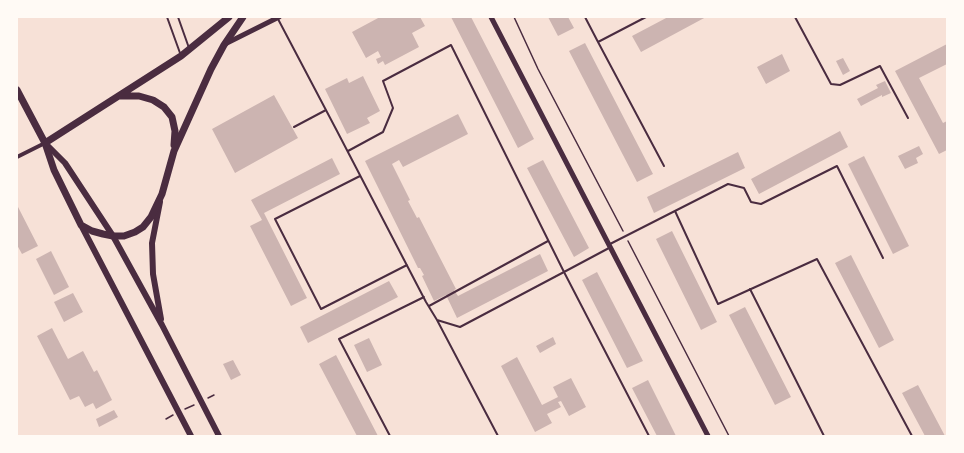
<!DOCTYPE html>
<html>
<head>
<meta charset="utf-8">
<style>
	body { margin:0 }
	#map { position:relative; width:964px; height:453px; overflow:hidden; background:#f7e1d7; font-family:Ubuntu,sans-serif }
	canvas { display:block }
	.frame { position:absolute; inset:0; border:18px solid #fffaf5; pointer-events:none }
</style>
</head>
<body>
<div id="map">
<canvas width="964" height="453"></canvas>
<div class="frame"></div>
</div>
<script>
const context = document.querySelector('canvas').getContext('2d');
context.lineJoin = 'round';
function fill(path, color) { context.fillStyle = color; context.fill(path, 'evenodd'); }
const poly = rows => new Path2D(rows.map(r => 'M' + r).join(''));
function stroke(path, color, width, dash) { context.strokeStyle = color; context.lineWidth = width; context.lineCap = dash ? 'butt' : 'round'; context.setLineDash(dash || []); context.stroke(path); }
const building = poly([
	[380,17,420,17,425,26,412,33,419,47,385,65,383,61,378,64,376,59,381,57,378,51,366,58,352,32],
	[451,17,471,17,534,139,518,148],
	[548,17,568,17,574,28,558,36],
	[668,17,706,17,641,52,632,36],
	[585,43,653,174,637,182,569,51],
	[947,44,947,64,919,78,943,123,947,121,947,150,939,154,895,71],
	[782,54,790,71,766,84,757,67],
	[843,58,850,71,843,75,836,61],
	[363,76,380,111,367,118,370,123,347,134,325,89,347,78,349,83],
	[885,81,891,93,882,97,882,95,861,106,857,99,878,88,876,85],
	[274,95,298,138,235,173,212,129],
	[458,114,468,134,403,167,399,160,392,164,410,200,408,201,417,218,419,217,456,289,454,290,458,296,540,254,548,271,457,318,446,295,434,301,422,276,424,275,420,268,418,268,365,161],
	[840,131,848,147,759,194,751,179],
	[919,146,923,154,916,158,918,163,905,169,898,156],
	[738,152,745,168,654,213,647,197],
	[864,156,909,246,893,254,848,164],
	[332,158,340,174,264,213,307,298,291,306,250,226,262,220,251,200],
	[543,160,589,248,574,257,527,168],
	[17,205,38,246,22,254,17,245],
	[672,231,717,322,701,330,656,239],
	[51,251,69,287,54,295,36,259],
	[851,255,894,340,879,348,835,263],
	[597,272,643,361,627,368,582,280],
	[389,281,398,297,308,343,300,327],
	[73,293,83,312,64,322,54,302],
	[745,307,791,397,775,405,729,315],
	[52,328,68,359,83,351,94,372,97,370,112,400,96,409,93,403,85,407,79,396,70,400,37,336],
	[553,337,556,344,540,353,536,346],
	[369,338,382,365,367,372,354,345],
	[336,355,378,436,357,436,319,364],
	[517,357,542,405,558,397,553,387,571,378,586,407,569,416,561,401,558,402,561,407,547,414,552,423,535,432,501,366],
	[233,360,241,375,231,380,223,364],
	[648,380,676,436,657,436,632,388],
	[918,385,945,436,925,436,902,393],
	[114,410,118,417,99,427,96,419]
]);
const path = poly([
	[514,17,538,69,623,231],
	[628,241,729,436],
	[208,398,214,395],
	[185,409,194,405],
	[166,419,173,415]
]);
const service = poly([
	[167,17,180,53],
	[178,17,189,48],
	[585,17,598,42,646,17],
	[795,17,831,84,840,85,880,66,908,118],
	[278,19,337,131,426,302,437,320,460,327,564,272,451,45,383,81,393,108,383,132,348,151],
	[598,42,664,166],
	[294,127,326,110],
	[360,176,275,219,321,309,407,265],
	[675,211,718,304,817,259,912,436],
	[610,244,728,184,744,188,751,202,761,204,837,166,883,258],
	[609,248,564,272,649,436],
	[750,289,824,436],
	[429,306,548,241],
	[437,320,498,436],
	[390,436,339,339,424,297]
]);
const minor = poly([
	[17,157,45,143]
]);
const tertiary = poly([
	[491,17,708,436],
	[225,44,279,17]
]);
const primary = poly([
	[46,144,65,163,113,236,162,325,219,436],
	[160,202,152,243,153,274,161,319],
	[81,225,191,436]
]);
const trunk = poly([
	[17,90,45,143,54,170,81,225,92,231,103,234,113,236,124,236,135,232,143,227,151,217,162,194,174,151,211,69,224,45,243,17],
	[120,96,139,96,153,100,164,107,172,117,175,131,174,145],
	[45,143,181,56,229,17]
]);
fill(building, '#ccb4b1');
stroke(path, '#4a2c40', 1.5);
stroke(service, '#4a2c40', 2);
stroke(minor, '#4a2c40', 4);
stroke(tertiary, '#4a2c40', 5);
stroke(primary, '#4a2c40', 6);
stroke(trunk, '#4a2c40', 7);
</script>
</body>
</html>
